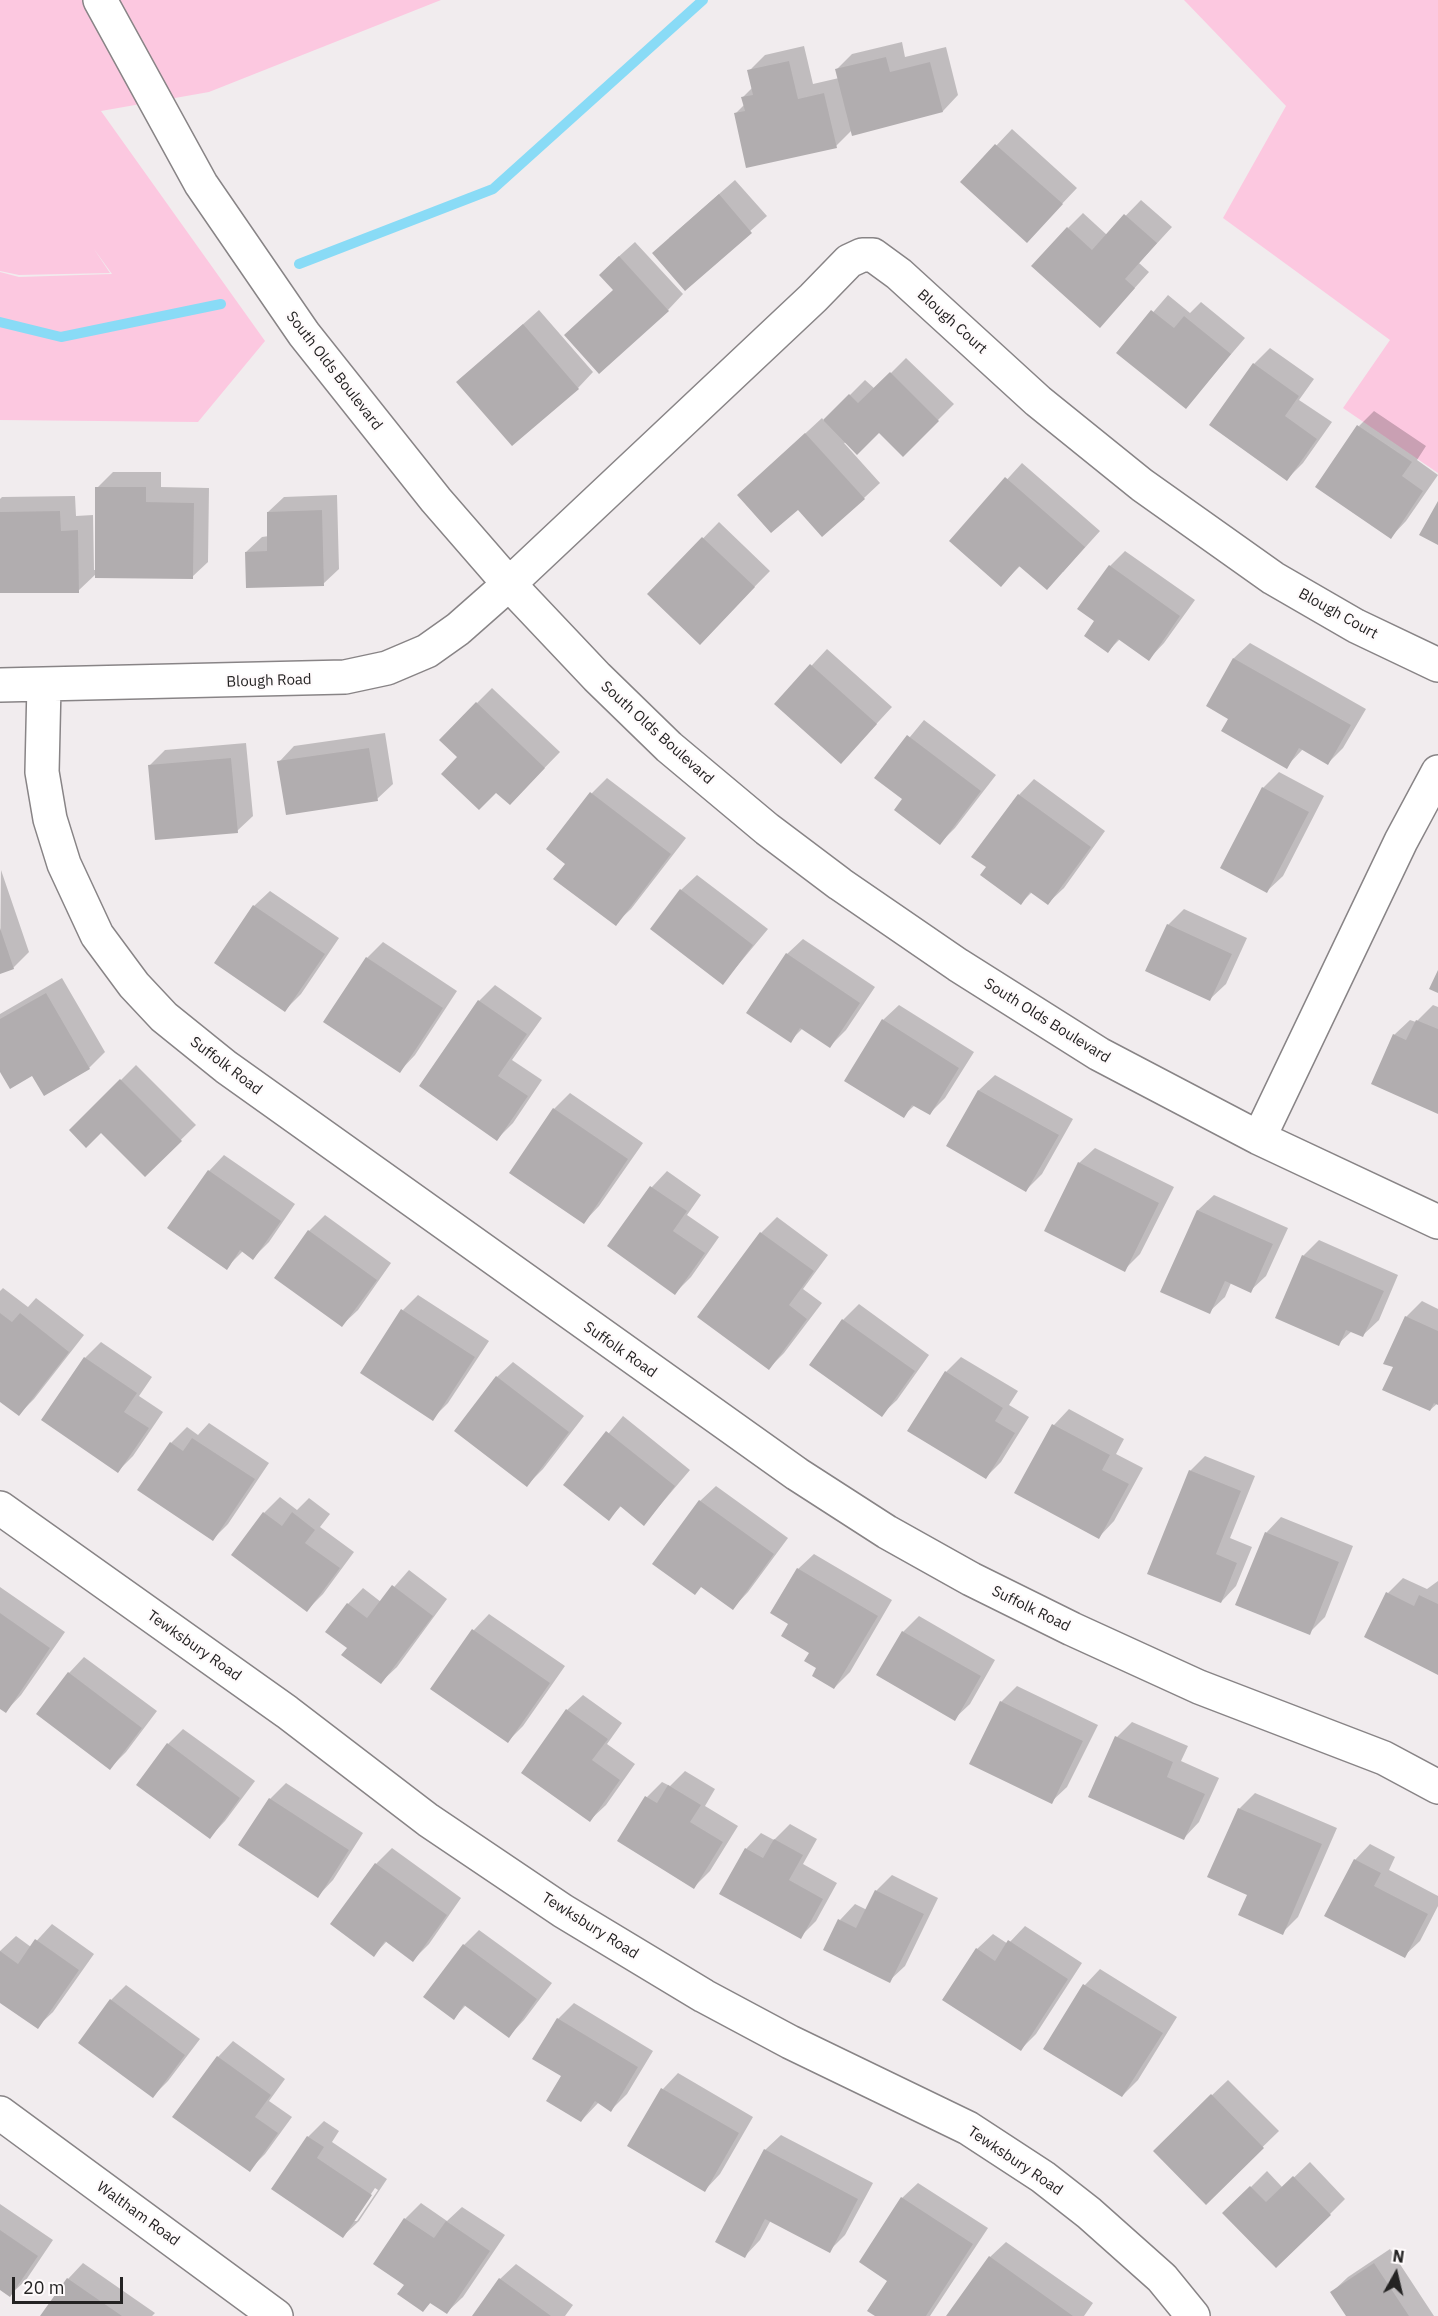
<!DOCTYPE html>
<html>
<head>
<meta charset="utf-8">
<style>
	body { margin:0 }
	#map { position:relative; width:1438px; height:2316px; overflow:hidden; background:#f1ecee; font-family:"IBM Plex Sans",sans-serif }
	canvas { display:block }
	.north { position:absolute; left:1366px; top:2244px; width:60px; height:60px; -webkit-text-stroke:4px #fefafb; paint-order:stroke; rotate:8deg; font-size:16px; font-weight:700; line-height:24px; text-align:center; color:#242323 }
	.north::after { content:''; display:block; margin:auto; width:21px; height:27px; background:#242323; clip-path:polygon(50% 0,100% 100%,50% 72%,0 100%) }
	.scale { position:absolute; left:12px; top:2277px; width:111px; height:27px; box-sizing:border-box; border:3px solid #242323; border-top:0; padding-left:8px; font-size:18px; line-height:21px; white-space:nowrap; color:#242323; -webkit-text-stroke:4px #fefafb; paint-order:stroke }
</style>
</head>
<body>
<div id="map">
<canvas width="1438" height="2316"></canvas>
<div class="north">N</div>
<div class="scale">20 m</div>
</div>
<script>
const context = document.querySelector('canvas').getContext('2d');
context.lineJoin = 'round';
function fill(path, color) { context.fillStyle = color; context.fill(path, 'evenodd'); }
const poly = rows => new Path2D(rows.map(r => 'M' + r).join(''));
function stroke(path, color, width, dash) { context.strokeStyle = color; context.lineWidth = width; context.lineCap = dash ? 'butt' : 'round'; context.setLineDash(dash || []); context.stroke(path); }
function drawText(font, color, halo, rows, align = 'center') {
  context.font = font + ' "IBM Plex Sans",sans-serif'; context.lineWidth = 4.5; context.setLineDash([]); context.textBaseline = 'middle'; context.strokeStyle = halo; context.fillStyle = color; for (const [text, x, y, turn = 0] of rows) {
    context.save(); context.translate(x, y); context.rotate((+turn || 0) * Math.PI / 180); context.textAlign = isNaN(turn) ? turn : align; if (halo) context.strokeText(text, 0, 0); context.fillText(text, 0, 0); context.restore();
  }
}
const green = poly([
	[0,0,441,0,209,92,101,111,265,341,198,422,0,420,0,272,19,277,112,274,94,249,110,273,19,275,0,271],
	[1184,0,1438,0,1438,473,1343,408,1390,340,1223,218,1286,106]
]);
const shadow = poly([
	[902,42,905,57,946,47,958,95,943,111,852,130,836,146,735,114,745,104,743,97,753,87,749,71,765,55,804,46,813,84,839,78,837,69,852,54],
	[1012,129,1077,188,1042,225,962,182],
	[735,180,767,216,685,289,669,238],
	[1141,200,1172,227,1139,263,1149,272,1115,310,1068,228,1083,213,1107,235],
	[635,242,683,294,668,310,614,290,616,259],
	[1168,295,1190,313,1201,302,1245,338,1186,407,1118,353],
	[539,310,593,372,578,388,458,382],
	[1270,348,1314,379,1299,400,1332,422,1303,463,1287,479,1211,425,1254,364],
	[906,358,954,404,903,455,879,431,844,443,880,483,864,498,798,508,739,495,822,418,824,421,865,380,875,389],
	[1374,411,1426,446,1417,460,1438,475,1406,521,1391,537,1359,426],
	[1022,463,1100,531,1063,572,1021,565,1001,585,951,541],
	[113,472,161,472,161,487,209,488,208,562,192,577,97,573,78,591,0,592,0,499,2,497,75,496,76,516,93,515,94,570,97,570,97,488],
	[337,495,339,569,323,584,246,552,262,537,269,536,268,512,284,497],
	[719,522,770,571,715,627,649,594],
	[1125,551,1195,600,1164,643,1149,659,1120,639,1108,651,1097,621,1110,566],
	[1250,643,1366,709,1343,748,1328,763,1303,749,1286,767,1230,719,1208,706,1234,658],
	[827,649,892,707,856,746,776,704],
	[492,688,560,752,525,788,459,757,477,703],
	[924,720,996,775,955,828,940,843,904,799,876,778],
	[385,733,393,784,377,799,279,762,294,746],
	[246,743,253,816,237,831,150,765,165,750],
	[1279,772,1324,796,1283,876,1267,891,1263,788],
	[607,778,686,838,631,909,615,924,567,863,592,793],
	[1034,779,1105,831,1064,888,1048,903,1032,892,1021,903,988,867,1019,795],
	[1,870,29,952,13,968,0,972],
	[697,875,768,929,723,983,681,890],
	[270,891,339,938,301,994,285,1010,254,906],
	[1184,909,1247,938,1226,984,1210,999,1168,925],
	[803,939,875,987,846,1030,830,1046,803,1028,790,1041,787,954],
	[383,942,457,991,415,1055,400,1071,325,1021,367,958],
	[62,978,105,1052,89,1068,33,1074,0,1069,0,1014],
	[495,985,542,1018,512,1060,542,1080,513,1123,497,1139,479,1001],
	[899,1005,974,1052,945,1098,930,1113,915,1105,903,1116,883,1020],
	[1433,1005,1438,1007,1438,1113,1394,1035,1410,1020,1416,1022],
	[136,1065,196,1125,145,1175,101,1131,71,1130],
	[995,1075,1073,1119,1042,1174,1026,1190,948,1145,979,1090],
	[570,1093,643,1143,599,1206,584,1222,511,1172,554,1109],
	[1095,1148,1174,1187,1140,1254,1124,1270,1079,1163],
	[224,1155,295,1204,269,1242,253,1258,243,1251,226,1268,209,1171],
	[667,1171,701,1195,687,1215,719,1237,691,1277,675,1293,609,1246,652,1187],
	[1214,1195,1288,1228,1266,1276,1250,1291,1231,1283,1225,1297,1209,1312,1162,1291,1198,1210],
	[325,1215,391,1263,358,1310,342,1325,276,1277,309,1231],
	[777,1217,828,1255,803,1289,822,1303,784,1353,769,1368,699,1317,761,1233],
	[1319,1240,1398,1275,1379,1320,1363,1335,1352,1331,1338,1344,1303,1256],
	[3,1288,28,1307,36,1298,84,1335,34,1399,19,1414,0,1400,0,1291],
	[418,1295,489,1341,448,1403,432,1419,403,1310],
	[1422,1301,1438,1309,1438,1403,1430,1410,1406,1317],
	[859,1304,929,1355,897,1400,881,1415,811,1365,843,1320],
	[101,1342,152,1377,139,1396,163,1412,133,1456,118,1471,85,1358],
	[961,1357,1018,1391,1009,1405,1029,1417,1001,1462,986,1477,946,1372],
	[513,1362,584,1416,543,1469,527,1485,497,1377],
	[1069,1409,1124,1439,1116,1454,1143,1468,1114,1521,1099,1537,1017,1493,1054,1425],
	[623,1416,690,1470,644,1524,622,1505,609,1519,566,1485],
	[209,1423,269,1463,228,1524,213,1539,171,1443,187,1427,198,1435],
	[1205,1456,1255,1476,1230,1538,1252,1547,1236,1586,1221,1602,1190,1471],
	[716,1486,788,1538,748,1592,733,1608,700,1501],
	[280,1497,297,1510,309,1498,330,1514,320,1527,354,1552,323,1594,307,1610,264,1513],
	[1281,1517,1353,1546,1325,1617,1309,1633,1266,1533],
	[814,1554,892,1600,850,1672,834,1688,790,1623,798,1569],
	[409,1570,447,1599,397,1667,381,1682,349,1647,348,1604,363,1588,381,1602],
	[1403,1578,1427,1589,1438,1581,1438,1673,1388,1593],
	[0,1587,65,1632,21,1695,6,1711,0,1707],
	[489,1614,565,1666,523,1726,508,1741,432,1689,474,1630],
	[919,1616,995,1660,970,1704,954,1719,903,1632],
	[84,1657,157,1711,126,1752,110,1768,38,1714,69,1673],
	[1017,1686,1098,1725,1067,1787,1051,1802,1001,1702],
	[583,1695,622,1723,607,1744,635,1764,606,1805,590,1820,567,1710],
	[1132,1722,1188,1746,1181,1761,1219,1778,1199,1822,1184,1838,1117,1737],
	[183,1729,255,1781,225,1821,210,1837,168,1744],
	[685,1771,715,1789,705,1806,738,1826,710,1871,694,1887,647,1797,662,1782,670,1786],
	[286,1783,363,1833,333,1880,318,1896,240,1845,270,1799],
	[1255,1793,1337,1828,1298,1917,1282,1933,1249,1894,1239,1809],
	[790,1824,817,1839,803,1864,837,1883,816,1921,800,1937,746,1849,761,1833,774,1840],
	[1370,1844,1395,1857,1389,1870,1438,1896,1438,1906,1420,1941,1404,1956,1355,1860],
	[392,1848,461,1898,429,1944,413,1960,387,1941,374,1955,332,1924,376,1864],
	[892,1875,938,1898,905,1966,889,1981,840,1920,855,1904,867,1910,876,1891],
	[52,1924,94,1954,53,2012,37,2027,0,2001,0,1951,16,1936,31,1947],
	[1025,1926,1082,1963,1036,2034,1021,2049,977,1949,993,1934,1008,1944],
	[479,1930,552,1983,524,2020,509,2036,466,2005,454,2018,464,1945],
	[1100,1969,1177,2017,1138,2080,1122,2096,1045,2048,1085,1985],
	[126,1985,200,2039,168,2081,153,2096,111,2000],
	[574,2003,653,2051,627,2094,611,2110,599,2102,581,2121,563,2076,558,2019],
	[233,2041,285,2079,269,2101,292,2117,265,2154,249,2170,174,2116,218,2057],
	[678,2073,753,2117,720,2174,705,2190,663,2089],
	[1228,2080,1279,2131,1206,2202,1170,2135],
	[324,2121,339,2131,332,2142,387,2179,359,2221,343,2236,273,2189,308,2137],
	[375,2188,378,2190,357,2221,353,2221],
	[781,2135,873,2183,845,2235,829,2251,771,2220,760,2240,745,2256,765,2150],
	[1310,2162,1345,2199,1330,2214,1225,2213,1267,2171,1283,2188],
	[918,2183,988,2228,930,2316,878,2316,890,2281,902,2198],
	[421,2203,447,2221,462,2207,505,2235,463,2297,447,2312,431,2302,423,2310,406,2285,405,2219],
	[0,2204,53,2240,26,2280,10,2295,0,2288],
	[1006,2242,1093,2303,1084,2316,948,2316,990,2257],
	[1390,2249,1434,2316,1348,2316,1332,2292,1348,2277],
	[83,2263,155,2313,152,2316,42,2316,68,2279],
	[516,2264,573,2305,565,2316,474,2316,500,2279]
]);
const stream = poly([
	[299,264,493,189,703,0],
	[0,322,61,337,221,304]
]);
const building = poly([
	[886,57,890,72,930,62,943,112,852,136,835,69],
	[789,61,798,99,824,93,837,148,746,168,734,113,745,111,741,97,753,95,747,70],
	[995,144,1063,204,1027,243,960,182],
	[719,194,752,233,685,291,652,253],
	[1124,214,1157,243,1125,279,1135,288,1100,328,1031,266,1067,227,1092,250],
	[619,256,669,311,599,374,564,335,613,290,599,275],
	[1151,310,1174,328,1184,316,1231,354,1186,409,1116,353],
	[523,324,579,389,512,446,456,382],
	[1253,363,1299,396,1285,416,1317,439,1287,481,1209,425],
	[890,372,939,421,903,457,879,433,857,455,823,420,849,394,858,403],
	[1357,425,1412,462,1402,476,1423,491,1391,539,1315,487],
	[805,433,865,499,822,537,798,510,771,533,737,495],
	[1005,477,1085,547,1047,590,1019,566,1001,587,949,541],
	[95,487,146,487,146,502,194,503,193,579,95,578],
	[1438,501,1438,545,1419,535],
	[322,510,324,586,246,588,245,552,267,551,267,512],
	[60,511,61,531,78,530,79,593,0,593,0,512],
	[702,537,755,587,700,645,647,594],
	[1109,565,1180,616,1149,661,1118,639,1108,653,1084,636,1094,621,1077,609],
	[1233,658,1351,725,1328,765,1299,748,1287,769,1221,731,1228,719,1206,706],
	[810,664,877,724,841,764,774,704],
	[476,702,545,768,510,805,496,793,479,810,441,774,457,757,439,740],
	[907,735,981,791,940,845,894,810,902,799,874,778],
	[369,748,378,801,286,815,277,761],
	[231,758,238,833,155,840,148,765],
	[1262,787,1309,812,1267,893,1220,868],
	[590,792,671,854,616,926,553,879,565,864,546,849],
	[1018,794,1091,847,1048,905,1030,892,1021,905,980,875,986,867,971,857],
	[680,889,753,945,723,985,650,929],
	[253,905,325,954,285,1012,214,963],
	[1167,924,1232,954,1210,1001,1145,971],
	[0,928,14,969,0,974],
	[786,953,860,1003,830,1048,800,1028,791,1043,746,1013],
	[366,957,443,1008,400,1073,323,1022],
	[1438,970,1438,993,1429,989],
	[46,993,90,1069,44,1096,32,1076,10,1089,0,1072,0,1019],
	[478,1000,527,1034,498,1076,528,1096,497,1141,419,1086],
	[882,1019,959,1068,930,1115,912,1105,904,1118,844,1081],
	[1416,1020,1438,1029,1438,1114,1371,1084,1393,1034,1406,1040],
	[120,1079,182,1141,145,1177,101,1133,86,1148,69,1130],
	[978,1090,1059,1135,1026,1192,946,1146],
	[553,1108,628,1159,584,1224,509,1173],
	[1078,1162,1159,1203,1125,1272,1044,1231],
	[208,1170,281,1221,253,1260,240,1250,227,1270,167,1228],
	[650,1186,687,1211,673,1231,705,1253,675,1295,607,1246],
	[1197,1210,1273,1244,1251,1293,1225,1281,1210,1314,1160,1292],
	[308,1230,377,1280,342,1327,274,1278],
	[760,1232,814,1271,789,1305,807,1319,769,1370,697,1317],
	[1302,1255,1384,1291,1363,1337,1346,1330,1339,1346,1275,1318],
	[401,1309,475,1357,433,1421,360,1373],
	[0,1313,12,1322,20,1313,69,1352,19,1416,0,1402],
	[1405,1316,1438,1331,1438,1405,1434,1403,1430,1411,1382,1390,1393,1367,1383,1364],
	[842,1319,915,1371,882,1417,809,1365],
	[84,1357,137,1393,124,1412,149,1428,118,1473,41,1420],
	[945,1371,1003,1408,995,1421,1015,1433,986,1479,907,1431],
	[496,1376,569,1432,527,1487,454,1431],
	[1052,1424,1110,1455,1102,1470,1129,1484,1099,1539,1014,1493],
	[606,1431,675,1486,644,1526,620,1506,609,1521,563,1485],
	[192,1438,255,1479,213,1541,137,1490,170,1442,183,1451],
	[1189,1470,1241,1491,1216,1554,1237,1563,1221,1603,1147,1574],
	[699,1500,774,1554,733,1610,701,1587,695,1595,652,1564],
	[263,1512,282,1526,292,1512,315,1530,305,1543,340,1568,307,1612,231,1555],
	[1265,1532,1339,1562,1310,1635,1235,1605],
	[797,1568,878,1616,834,1689,812,1676,816,1668,804,1661,809,1653,781,1636,788,1624,770,1613],
	[392,1585,433,1616,381,1684,341,1655,347,1648,325,1632,347,1603,367,1618],
	[1386,1592,1414,1606,1419,1595,1438,1604,1438,1675,1364,1637],
	[0,1613,50,1648,6,1713,0,1709],
	[472,1629,550,1683,508,1743,430,1689],
	[902,1631,981,1676,955,1721,876,1675],
	[68,1672,142,1728,110,1770,36,1714],
	[1000,1701,1083,1741,1052,1804,969,1764],
	[566,1709,608,1739,592,1760,620,1780,590,1822,521,1773],
	[1115,1736,1173,1762,1167,1777,1205,1794,1184,1840,1088,1797],
	[167,1743,240,1798,210,1839,136,1785],
	[668,1785,701,1805,690,1822,723,1842,694,1889,617,1841,645,1796,657,1803],
	[269,1798,349,1850,318,1898,238,1845],
	[1238,1808,1322,1844,1283,1935,1238,1915,1247,1895,1207,1877],
	[774,1839,803,1855,789,1880,823,1899,801,1939,719,1894,745,1848,763,1858],
	[1354,1859,1381,1873,1374,1886,1428,1914,1405,1958,1324,1916],
	[375,1863,447,1915,413,1962,385,1941,374,1957,330,1924],
	[875,1890,924,1914,890,1983,823,1950,838,1919,856,1928],
	[35,1939,79,1970,38,2029,0,2003,0,1951,18,1964],
	[1008,1940,1068,1979,1021,2051,942,2000,976,1948,995,1961],
	[463,1944,537,1999,509,2038,464,2005,454,2020,423,1997],
	[1083,1984,1163,2033,1122,2097,1043,2049],
	[110,1999,185,2055,153,2098,78,2043],
	[557,2018,638,2067,611,2112,595,2101,581,2122,546,2101,561,2076,532,2059],
	[217,2056,271,2095,255,2117,278,2133,250,2172,172,2117],
	[661,2088,739,2133,705,2192,627,2146],
	[1211,2094,1264,2148,1206,2205,1153,2151],
	[307,2136,324,2147,317,2158,372,2195,343,2238,271,2189],
	[764,2149,858,2199,830,2253,765,2219,745,2258,715,2242],
	[1293,2176,1331,2215,1276,2268,1222,2213,1250,2186,1266,2202],
	[901,2197,973,2244,926,2316,875,2316,867,2311,887,2281,859,2262],
	[404,2218,434,2238,446,2221,490,2251,447,2314,430,2303,423,2312,397,2294,404,2285,373,2264],
	[0,2230,38,2256,10,2297,0,2290],
	[989,2256,1073,2316,946,2316],
	[1374,2263,1409,2316,1346,2316,1330,2292],
	[67,2278,122,2316,40,2316],
	[499,2278,551,2316,472,2316]
]);
const street = poly([
	[100,0,201,184,304,334,436,500,509,584,597,677,669,747,767,829,840,884,958,965,1099,1054,1259,1138,1438,1222],
	[0,685,345,677,387,668,427,651,458,629,509,584,813,298,849,261,862,255,873,255,899,274,1038,401,1142,485,1273,578,1356,626,1438,665],
	[44,685,42,772,50,819,64,864,97,935,134,985,164,1017,226,1067,797,1474,887,1532,971,1579,1072,1629,1199,1687,1384,1758,1438,1787],
	[1259,1138,1401,841,1438,772],
	[0,1508,287,1712,428,1820,563,1911,704,1996,790,2042,968,2128,1043,2177,1089,2213,1162,2278,1193,2316],
	[0,2113,276,2316]
]);
const streetNames = [
	["Blough Court",952,322,42],
	["South Olds Boulevard",334,371,52],
	["Blough Court",1338,614,29],
	["Blough Road",269,681,-2],
	["South Olds Boulevard",657,733,42],
	["South Olds Boulevard",1047,1021,32],
	["Suffolk Road",226,1066,37],
	["Suffolk Road",620,1350,35],
	["Suffolk Road",1031,1609,26],
	["Tewksbury Road",194,1646,35],
	["Tewksbury Road",590,1926,32],
	["Tewksbury Road",1015,2161,34],
	["Waltham Road",138,2214,36]
];
fill(green, '#fcc8e0');
fill(shadow, '#0003');
stroke(stream, '#89dbf6', 10);
fill(building, '#b1adaf');
stroke(street, '#888486', 36);
stroke(street, '#fff', 33);
drawText('15px', '#242323', '#fefafb', streetNames);
</script>
</body>
</html>
